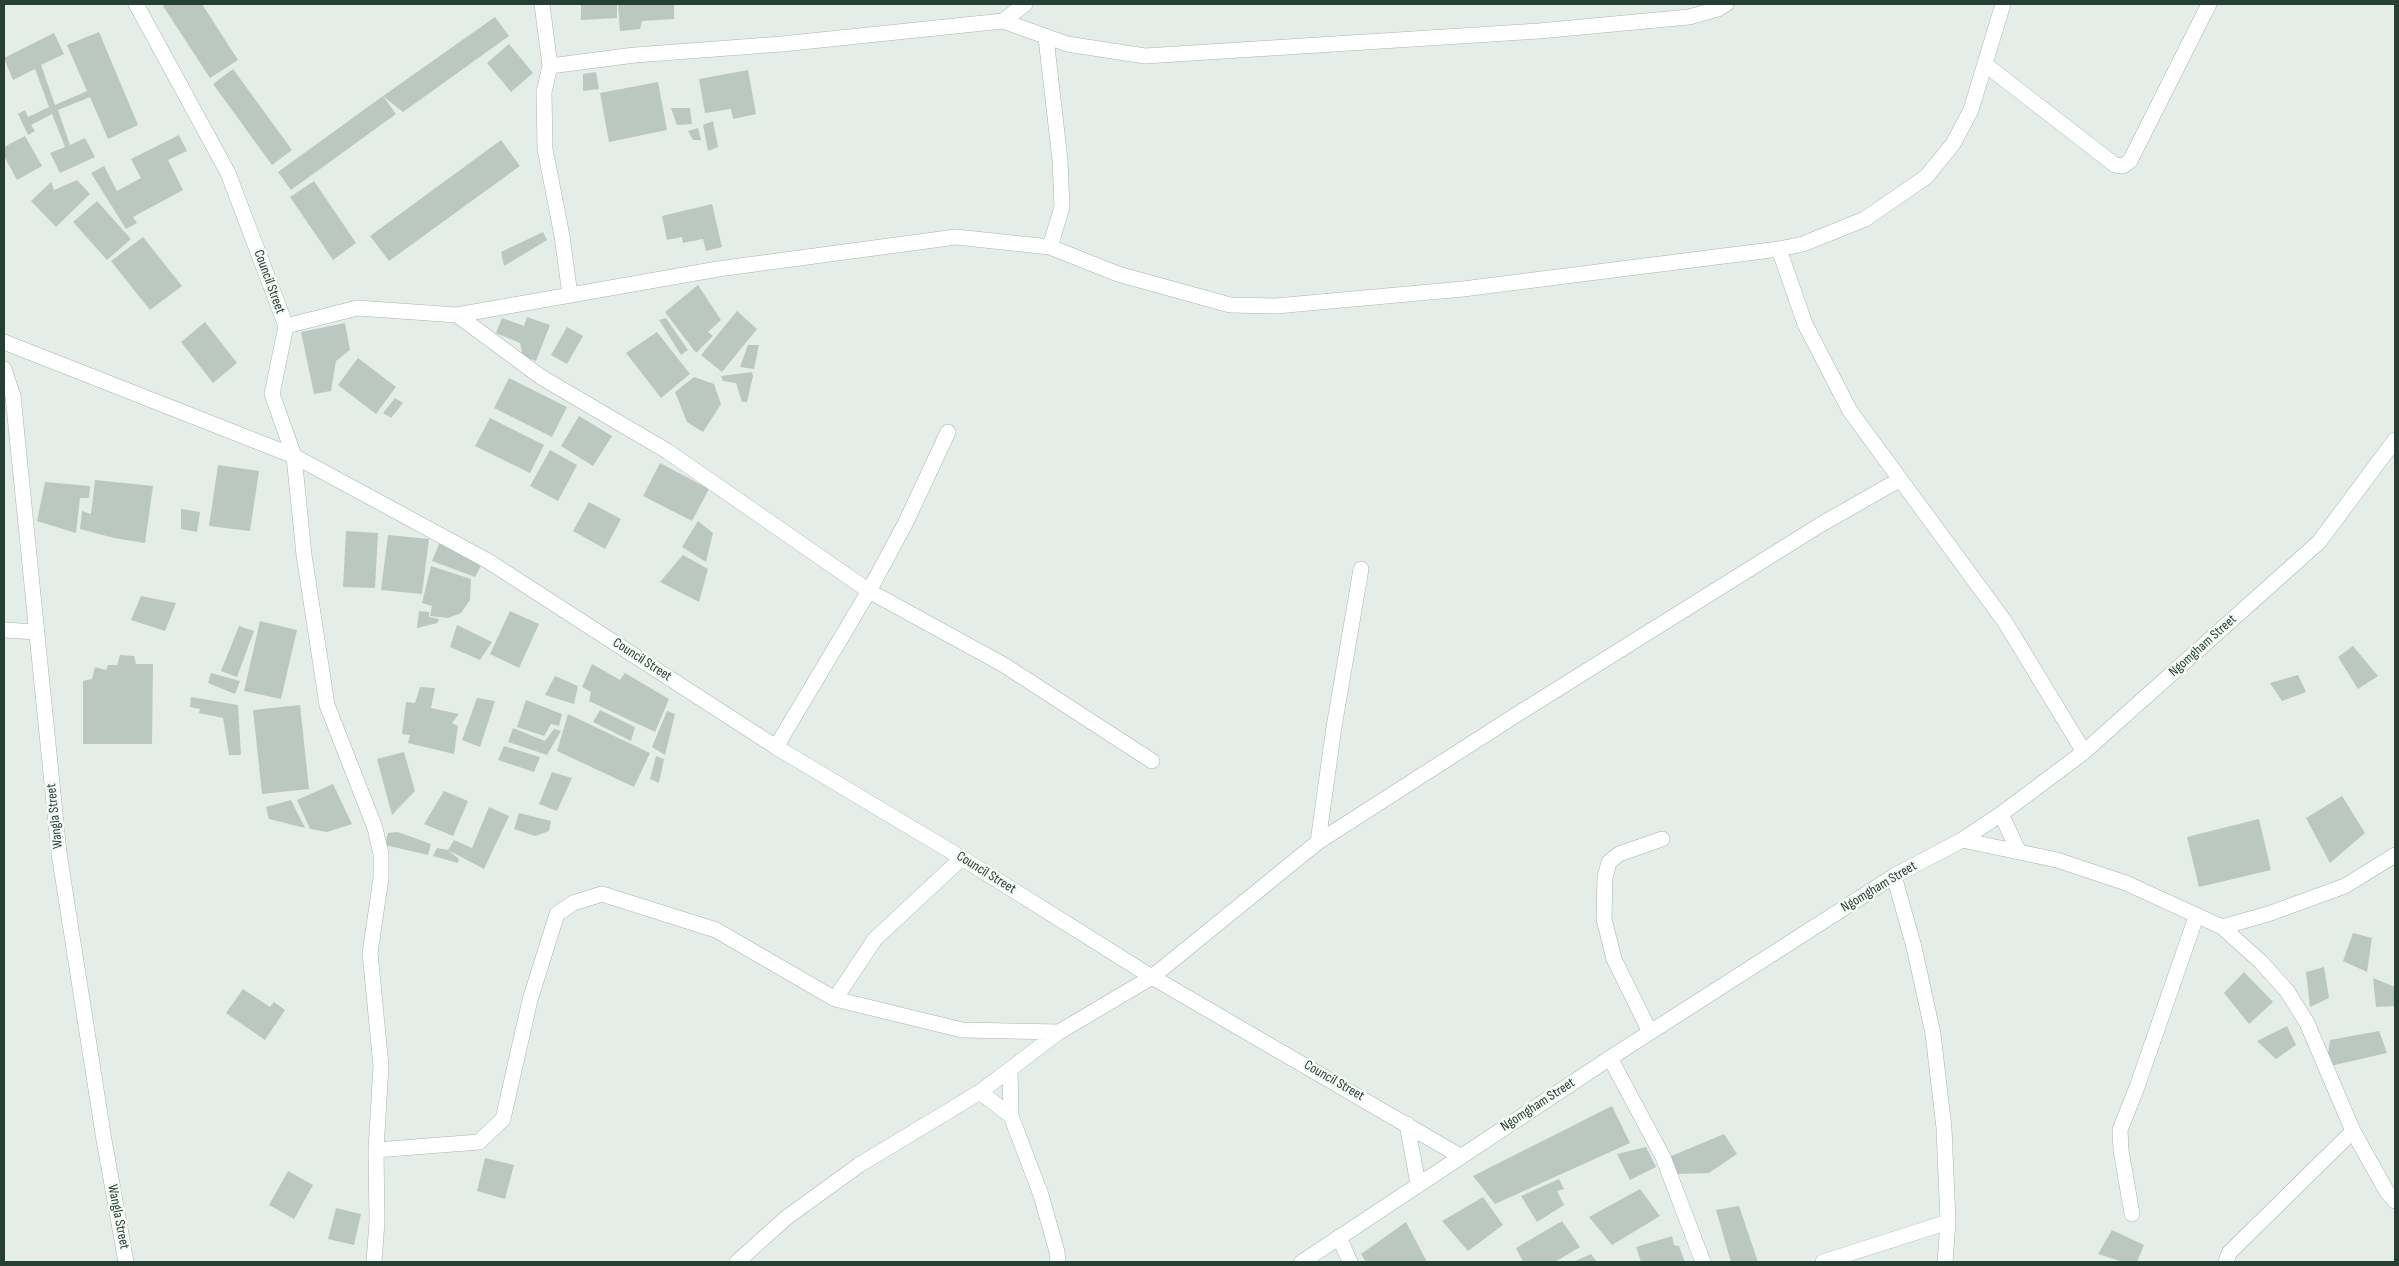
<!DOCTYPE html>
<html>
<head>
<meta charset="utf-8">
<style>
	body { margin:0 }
	#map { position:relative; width:2399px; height:1266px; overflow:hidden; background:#e5ede9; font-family:"Sofia Sans Condensed",sans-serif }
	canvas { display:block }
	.frame { position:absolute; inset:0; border:5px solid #253f35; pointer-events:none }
</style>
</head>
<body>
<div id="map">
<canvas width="2399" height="1266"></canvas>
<div class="frame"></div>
</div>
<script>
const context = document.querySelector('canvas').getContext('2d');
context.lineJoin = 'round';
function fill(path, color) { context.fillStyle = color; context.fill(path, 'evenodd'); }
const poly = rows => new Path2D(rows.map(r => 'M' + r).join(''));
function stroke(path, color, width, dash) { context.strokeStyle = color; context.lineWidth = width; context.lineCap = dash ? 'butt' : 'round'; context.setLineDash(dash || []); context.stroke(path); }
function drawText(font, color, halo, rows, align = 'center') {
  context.font = font + ' "Sofia Sans Condensed",sans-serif'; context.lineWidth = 5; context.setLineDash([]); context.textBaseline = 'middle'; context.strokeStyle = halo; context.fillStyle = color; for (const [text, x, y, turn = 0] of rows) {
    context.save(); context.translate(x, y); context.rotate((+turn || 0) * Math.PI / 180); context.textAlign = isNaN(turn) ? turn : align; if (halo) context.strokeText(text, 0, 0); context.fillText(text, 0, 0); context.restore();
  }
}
const building = poly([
	[166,4,202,4,238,60,210,78,163,6],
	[581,4,617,4,617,18,581,20],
	[618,4,674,4,674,19,642,21,640,29,620,31],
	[495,17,509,36,403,112,383,96],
	[99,32,138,125,108,139,90,97,58,110,70,145,85,138,95,157,60,173,50,153,65,147,52,114,31,125,35,131,28,135,18,114,25,110,28,117,49,107,35,69,13,80,4,58,54,33,64,54,41,65,55,105,87,91,67,45],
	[509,44,533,73,511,92,487,63],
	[233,69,292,150,272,165,213,84],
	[748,70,756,114,733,119,731,109,705,113,699,79],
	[596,72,599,89,583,91,583,74],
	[658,82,667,130,609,142,600,93],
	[383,96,396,114,291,190,278,172],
	[671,108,690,108,692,124,677,125],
	[713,121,718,147,708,151,703,125],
	[698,128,701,140,693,140,688,131],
	[179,135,187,151,168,160,183,190,133,217,137,223,126,229,91,173,104,166,117,191,141,178,131,159],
	[25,136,42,166,17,180,4,156,4,147],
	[501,140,520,166,389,261,370,236],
	[77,180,90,194,56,227,31,201,51,182,54,190],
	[314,181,356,243,333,260,290,197],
	[97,201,131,239,107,260,73,222],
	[712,204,722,247,706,251,703,239,683,243,682,237,667,240,662,216],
	[543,232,547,240,504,266,501,252],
	[143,237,182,286,150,310,111,261],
	[698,285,721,320,708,332,713,336,696,353,665,312],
	[737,311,757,329,722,372,701,355],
	[527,317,550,325,536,361,523,356,520,343,496,333,502,318,524,326],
	[666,318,688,350,681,355,659,320],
	[205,322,237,363,213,383,181,342],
	[345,323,350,350,336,361,331,391,314,394,301,332],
	[567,327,583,336,567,364,551,355],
	[657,332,690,374,661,398,626,353],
	[748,345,759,345,754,369,740,367],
	[358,358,396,387,376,414,338,385],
	[752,372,753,376,747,402,742,402,736,383,723,381,721,376],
	[694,377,714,384,721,404,703,432,687,422,675,392],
	[509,378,567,407,552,437,494,408],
	[395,398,403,403,391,418,383,413],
	[579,416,612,436,593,466,561,446],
	[490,418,544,445,530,473,475,446],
	[550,450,577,465,558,501,530,486],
	[660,463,709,489,692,521,643,496],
	[218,465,259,471,250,531,209,526],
	[95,480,153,486,145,543,114,538,80,529,82,511,91,514],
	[45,482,90,486,89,498,80,498,76,533,37,521],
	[589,502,621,519,605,549,573,531],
	[181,509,200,512,197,532,181,529],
	[698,521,713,533,706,562,682,547],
	[346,531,378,533,375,588,343,587],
	[388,535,429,539,422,594,381,590],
	[440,542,482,564,475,577,432,561],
	[683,555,708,569,699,602,660,582],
	[431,566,471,579,470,600,461,613,448,618,430,616,432,606,422,603],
	[141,596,176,603,165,631,131,620],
	[419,611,429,612,429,617,439,619,437,623,417,628],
	[510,611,539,624,519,668,490,654],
	[260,621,297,630,281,699,244,691],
	[457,625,492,642,480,660,450,647],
	[239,626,254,631,237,677,221,671],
	[2353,646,2378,676,2358,689,2338,657],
	[120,655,134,656,136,664,153,664,152,744,83,744,83,681,92,679,95,667,106,670,108,665,117,665],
	[592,664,620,680,625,673,669,699,655,732,589,701,591,692,582,687],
	[211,673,240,681,235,694,208,683],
	[2298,675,2306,692,2282,701,2270,683],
	[555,676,578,686,574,704,545,695],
	[420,687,435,688,431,708,459,714,452,723,458,726,454,754,408,743,410,735,402,734,406,702,415,703],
	[191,697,238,705,241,755,229,755,223,718,199,713,200,709,190,707],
	[477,698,495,701,480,747,462,740],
	[526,700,562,714,559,726,551,724,544,736,517,727],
	[300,705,309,789,262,794,253,710],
	[600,710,635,727,631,741,593,722],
	[667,711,675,714,665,755,652,747],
	[568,714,650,753,634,787,557,751],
	[513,728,545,741,554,729,561,731,547,755,508,742],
	[504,746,540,757,534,772,498,760],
	[404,752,415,791,392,815,377,759],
	[656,756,664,759,659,783,650,779],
	[552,772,572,778,557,811,539,804],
	[333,784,352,824,327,832,310,829,297,800],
	[444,791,468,801,453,836,424,824],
	[2342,796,2365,833,2330,863,2306,818],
	[291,800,305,828,269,819,266,807],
	[489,807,509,816,484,869,448,850,459,859,458,863,433,856,437,848,448,850,454,840,472,848],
	[519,813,551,821,549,831,535,836,514,829],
	[2259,819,2271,870,2199,887,2187,837],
	[398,832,431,844,428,855,385,845,388,833],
	[2353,933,2372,938,2367,972,2343,961],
	[2324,967,2329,998,2310,1007,2306,972],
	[2244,972,2273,1002,2249,1024,2224,993],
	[2373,978,2395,987,2395,1006,2376,1007],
	[243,989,270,1007,274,1002,285,1010,265,1040,226,1013],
	[2287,1026,2296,1045,2276,1059,2257,1041],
	[2379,1031,2387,1053,2326,1067,2330,1040],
	[1612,1106,1630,1143,1495,1204,1473,1176],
	[1724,1134,1737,1154,1709,1173,1678,1174,1669,1157],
	[1646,1147,1656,1167,1630,1180,1617,1154],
	[485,1158,514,1165,505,1199,477,1191],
	[288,1171,313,1185,294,1219,269,1205],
	[1559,1179,1564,1189,1557,1191,1564,1205,1537,1222,1521,1196],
	[1640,1189,1660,1216,1612,1245,1589,1217],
	[1483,1197,1503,1225,1468,1251,1442,1221],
	[1739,1206,1758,1262,1731,1262,1716,1210],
	[336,1208,361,1214,354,1245,328,1239],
	[1562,1221,1580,1247,1555,1262,1523,1262,1516,1248],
	[1406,1222,1427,1262,1366,1262,1361,1254],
	[2112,1230,2144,1245,2137,1262,2123,1262,2098,1254],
	[1672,1236,1674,1245,1679,1246,1685,1262,1641,1262,1636,1247],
	[1591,1254,1597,1262,1573,1262]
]);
const street = poly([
	[542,4,550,66],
	[1003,21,1025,4],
	[1046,38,1060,160,1062,207,1050,247],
	[1986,65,2115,165,2123,166,2130,161,2209,4],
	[1779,249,1805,324,1850,411,2005,622,2084,752],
	[570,295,562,236,545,149,544,92,550,66,635,55,782,44,1003,21,1067,44,1145,56,1539,31,1689,17,1718,9,1726,4],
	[457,315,541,377,667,451,869,591,1004,665,1152,761],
	[286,326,357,308,457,315,718,269,956,237,1050,247,1118,274,1230,305,1276,306,1463,289,1779,249,1803,244,1865,219,1926,177,1953,144,1971,110,2003,4],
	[4,342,294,456,304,555,327,705,375,828,381,854,381,878,370,953,381,1066,376,1150,377,1222,374,1262],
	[4,369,13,396,59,853,104,1140,126,1262],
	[4,630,37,632],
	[776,747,869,591,905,524,948,432],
	[2001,814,2018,850],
	[1962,840,2057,860,2126,883,2222,927,2268,914,2345,886,2395,855],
	[1318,842,1334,727,1361,569],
	[1894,876,1914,947,1933,1034,1944,1128,1948,1222,1945,1262],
	[2222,927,2261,962,2287,991,2307,1023,2353,1131,2387,1192,2395,1201],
	[835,999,875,939,962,858],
	[1650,1032,1614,959,1604,919,1605,877,1609,862,1619,854,1662,839],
	[1610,1058,1663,1157,1703,1262],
	[1010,1069,1011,1116,1041,1195,1057,1252,1058,1262],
	[980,1092,1011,1116],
	[376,1150,479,1142,503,1119,530,1000,557,914,573,903,602,894,716,930,835,999,962,1030,1059,1032],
	[2132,1214,2121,1150,2120,1130,2137,1087,2196,917],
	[1339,1237,1350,1262],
	[737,1262,786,1218,859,1165,980,1092,1059,1032,1152,977,1318,842,1516,715,1820,525,1899,480],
	[1823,1262,1948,1222],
	[2226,1262,2229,1253,2353,1131]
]);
const secondary = poly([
	[136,4,228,173,286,326,272,394,294,456,488,561,776,747,962,858,1152,977,1460,1156],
	[1407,1124,1418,1184],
	[1302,1262,1610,1058,1894,876,1962,840,2001,814,2084,752,2319,542,2395,440]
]);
const streetNames = [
	["Council Street",269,282,70],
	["Ngomgham Street",2203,646,-42],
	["Council Street",642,660,33],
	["Wangla Street",55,816,-96],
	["Council Street",986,873,32],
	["Ngomgham Street",1879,887,-31],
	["Council Street",1334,1081,30],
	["Ngomgham Street",1538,1105,-33],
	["Wangla Street",118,1217,79]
];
fill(building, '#bbc8c1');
stroke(street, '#a8b5af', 16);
stroke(secondary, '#a4b9af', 16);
stroke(street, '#fff', 15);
stroke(secondary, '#fff', 15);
drawText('14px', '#253f35', '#f6faf7', streetNames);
</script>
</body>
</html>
